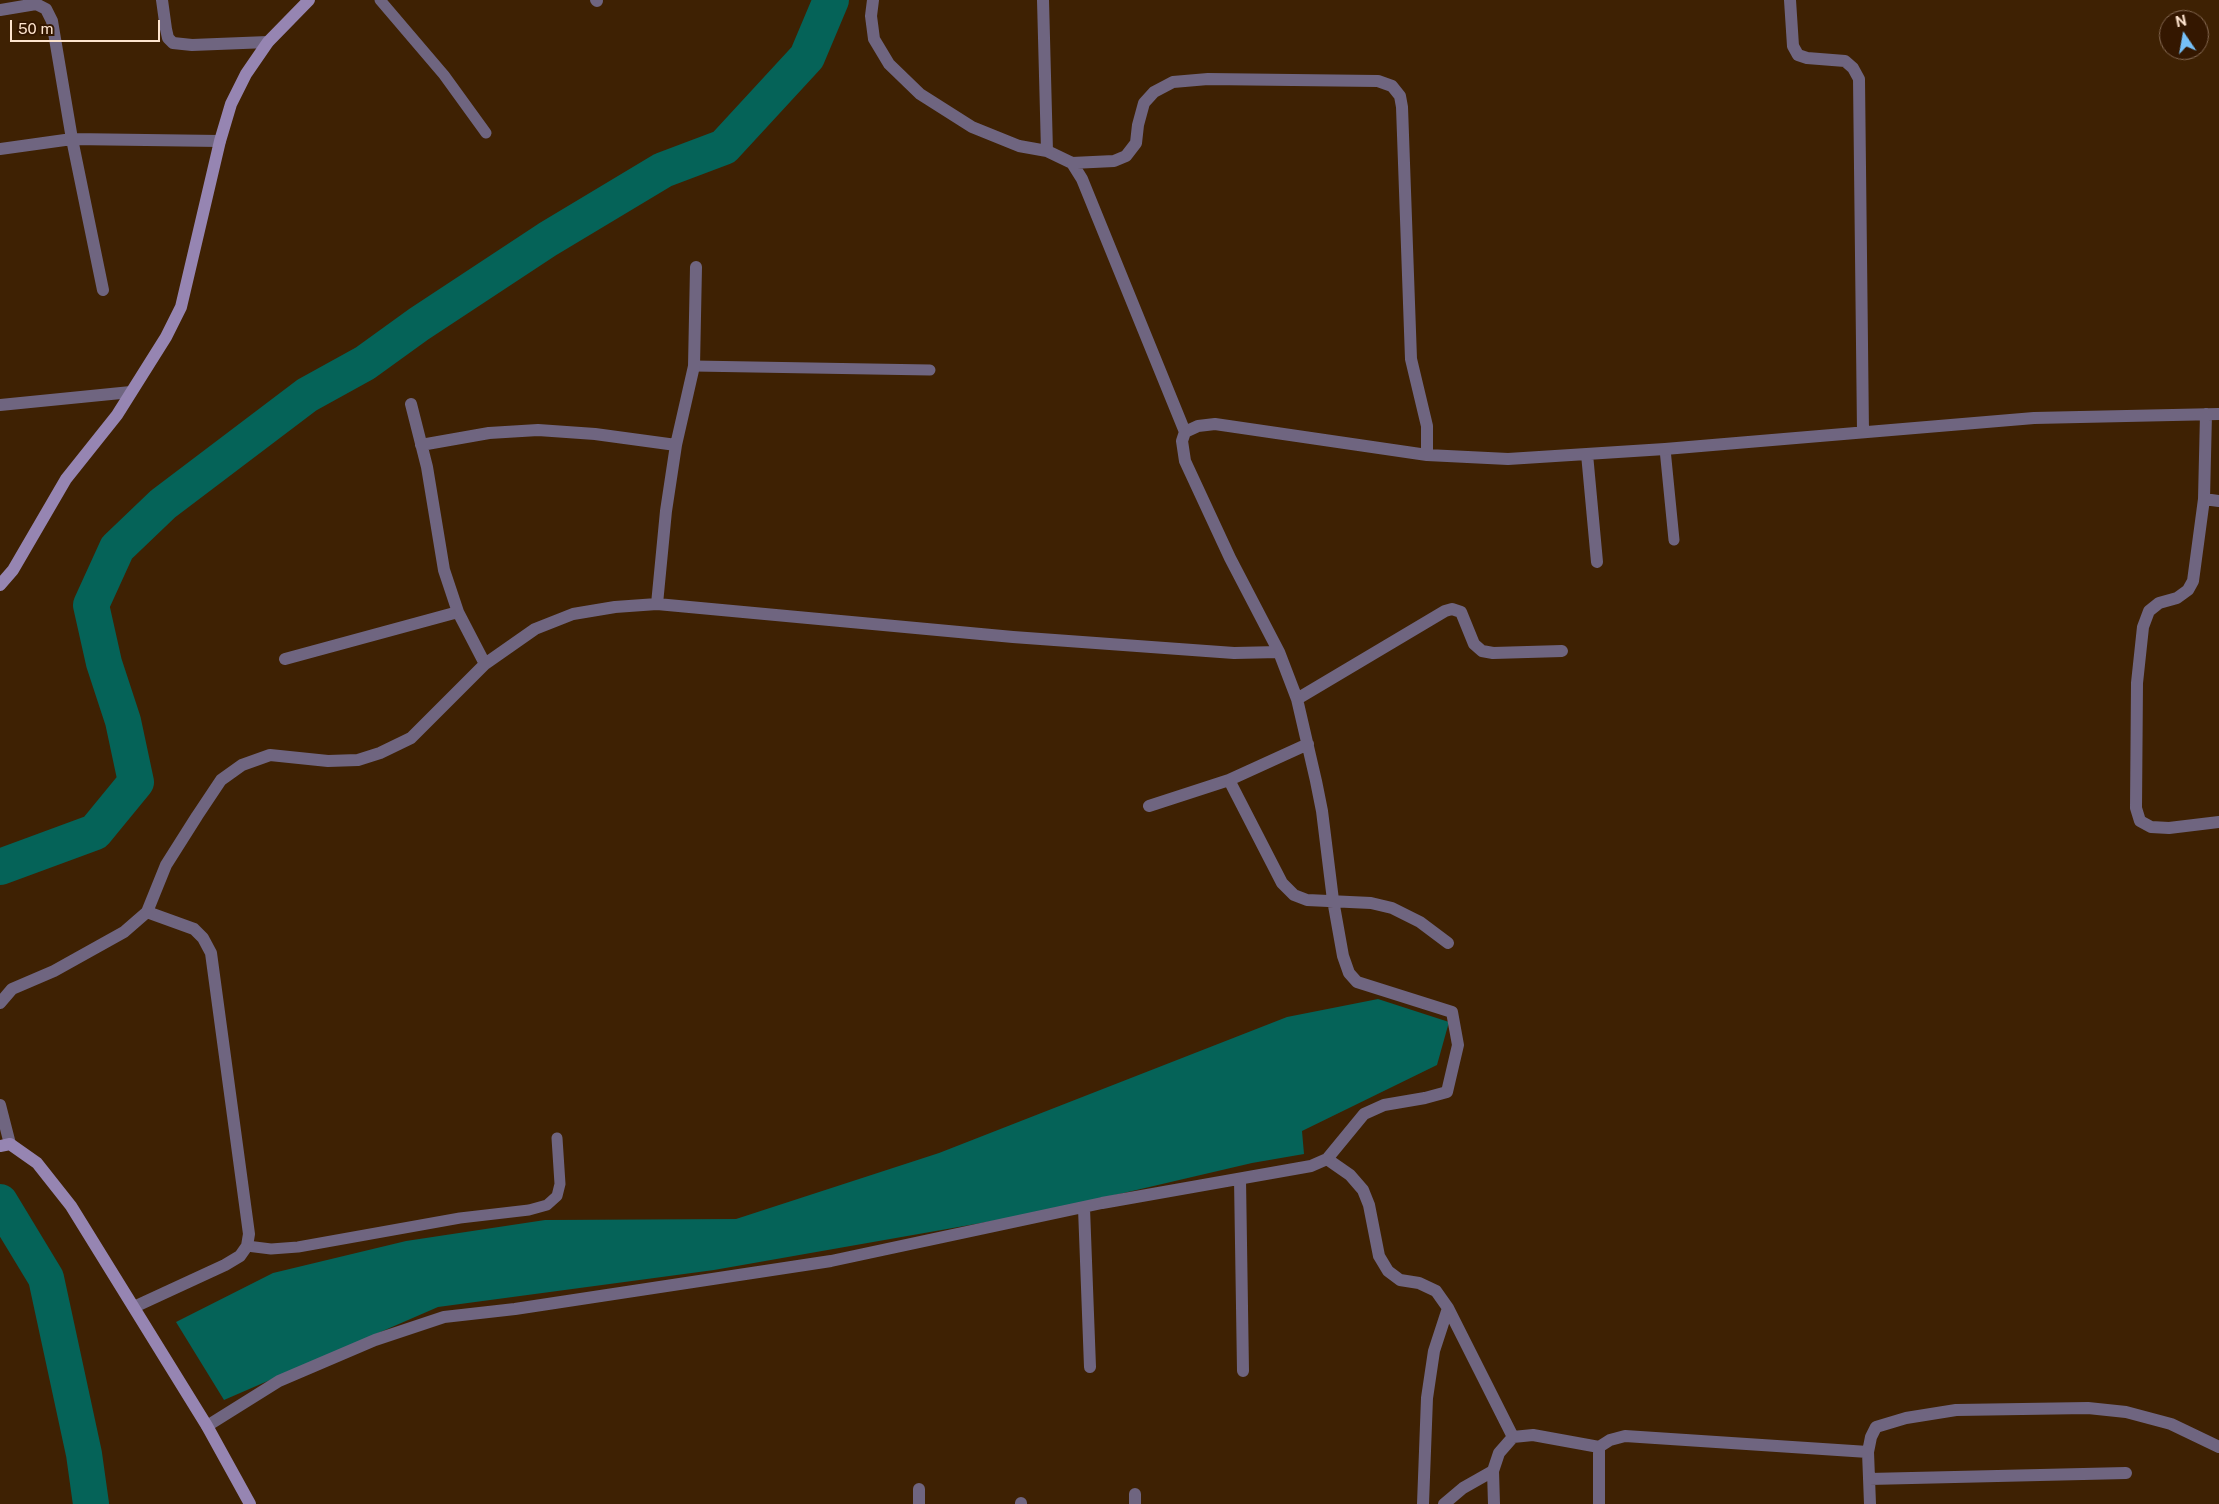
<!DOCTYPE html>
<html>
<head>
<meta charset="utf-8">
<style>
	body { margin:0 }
	#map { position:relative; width:2219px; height:1504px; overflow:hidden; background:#3e2103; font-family:"Public Sans",sans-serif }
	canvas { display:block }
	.north { position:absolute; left:2159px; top:10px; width:50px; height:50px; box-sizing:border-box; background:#341700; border:1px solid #856952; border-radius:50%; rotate:348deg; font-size:14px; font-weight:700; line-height:20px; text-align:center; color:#fee4ce }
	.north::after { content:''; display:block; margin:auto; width:18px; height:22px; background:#76c0f7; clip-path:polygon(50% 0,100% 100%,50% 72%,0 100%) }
	.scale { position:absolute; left:10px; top:20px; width:150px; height:22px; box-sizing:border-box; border:2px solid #fee4ce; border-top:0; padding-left:6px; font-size:15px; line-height:18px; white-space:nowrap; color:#fee4ce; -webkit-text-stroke:4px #341700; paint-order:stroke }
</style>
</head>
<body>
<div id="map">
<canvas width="2219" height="1504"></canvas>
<div class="north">N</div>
<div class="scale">50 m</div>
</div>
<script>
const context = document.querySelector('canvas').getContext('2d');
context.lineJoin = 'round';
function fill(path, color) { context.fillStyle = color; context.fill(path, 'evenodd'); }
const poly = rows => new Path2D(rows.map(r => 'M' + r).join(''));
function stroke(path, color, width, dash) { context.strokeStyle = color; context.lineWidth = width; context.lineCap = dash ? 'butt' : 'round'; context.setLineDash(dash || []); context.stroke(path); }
const water = poly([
	[1378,999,1449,1022,1437,1065,1302,1131,1304,1154,1252,1163,1038,1213,714,1270,438,1307,224,1400,176,1322,273,1273,406,1241,545,1220,736,1219,939,1153,1287,1017]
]);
const river = poly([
	[0,867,95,832,136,782,123,721,104,663,91,605,117,548,163,504,307,395,365,363,419,324,548,239,663,170,724,147,807,57,831,0],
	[0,1202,46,1278,84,1454,91,1504]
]);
const lane = poly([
	[380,0,444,75,486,133],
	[694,366,930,370],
	[1665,449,1674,540],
	[247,1246,271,1249,298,1247,460,1218,529,1210,547,1205,557,1196,560,1184,557,1138]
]);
const street = poly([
	[162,0,166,29,168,38,173,43,192,45,268,42],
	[596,0,597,1],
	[873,0,871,16,874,39,889,64,920,94,972,127,1019,146,1047,151,1072,163,1082,179,1185,432],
	[1043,0,1047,151],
	[1790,0,1793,46,1798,55,1807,58,1845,61,1853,68,1859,79,1863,432],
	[0,10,36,4,46,9,52,21,72,139,220,141],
	[0,149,72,139,103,290],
	[1072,163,1114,161,1126,156,1136,143,1138,125,1144,103,1154,92,1173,82,1208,79,1378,81,1392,86,1400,96,1402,107,1411,359,1427,426,1427,455],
	[411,404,427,467,444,570,458,612,485,664],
	[0,405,131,392],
	[2206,414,2204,499,2193,581,2188,590,2177,598,2159,603,2149,611,2143,627,2137,683,2136,808,2140,821,2151,827,2169,828,2219,822],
	[421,445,489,433,538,430,595,434,676,445],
	[1587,454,1597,562],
	[2204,499,2219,501],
	[657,604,666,511,676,445,694,366,696,267],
	[285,659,458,612],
	[1297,699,1445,611,1452,609,1461,612,1474,644,1482,651,1493,653,1562,651],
	[1229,780,1282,883,1294,895,1307,900,1371,903,1392,908,1420,922,1448,943],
	[1149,806,1229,780,1308,744],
	[0,1003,12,989,54,971,124,932,147,912,166,865,197,816,221,780,242,765,270,755,328,761,358,760,380,753,411,738,485,664,535,629,573,614,615,607,657,604,1013,637,1234,653,1279,652,1230,558,1185,461,1182,441,1185,432,1198,426,1215,424,1427,455,1508,459,1665,449,2034,418,2219,414],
	[0,1105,10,1144],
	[1327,1159,1350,1175,1363,1190,1369,1205,1379,1256,1388,1271,1400,1280,1419,1283,1436,1291,1448,1308,1513,1437],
	[1240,1179,1243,1371],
	[1084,1208,1090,1367],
	[134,1307,225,1265,240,1256,247,1246,249,1234,211,953,203,938,194,929,147,912],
	[207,1426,279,1381,375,1340,444,1317,515,1309,831,1261,1102,1203,1311,1166,1327,1159,1364,1114,1384,1105,1425,1098,1447,1092,1458,1045,1452,1012,1357,982,1349,973,1343,956,1333,900,1322,811,1316,781,1297,699,1279,652],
	[1869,1479,2126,1473],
	[919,1489,919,1504],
	[1135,1494,1135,1504],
	[1021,1503,1021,1504],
	[1423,1504,1427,1398,1434,1351,1448,1308],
	[1444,1504,1463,1488,1493,1471],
	[1494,1504,1493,1471,1499,1453,1513,1437,1533,1435,1599,1447],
	[1599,1504,1599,1447,1610,1440,1625,1436,1868,1452],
	[1870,1504,1868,1452,1871,1437,1876,1427,1906,1418,1956,1410,2088,1408,2126,1412,2171,1424,2219,1447]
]);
const secondary = poly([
	[0,585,13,570,66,479,117,415,166,337,181,307,220,141,231,104,246,74,268,42,309,0],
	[0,1146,10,1144,37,1163,71,1206,207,1426,250,1504]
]);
fill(water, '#056358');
stroke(river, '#056358', 36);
stroke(lane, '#6f6580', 11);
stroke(street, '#6f6580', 12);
stroke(secondary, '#9685b2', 12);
</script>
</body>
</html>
